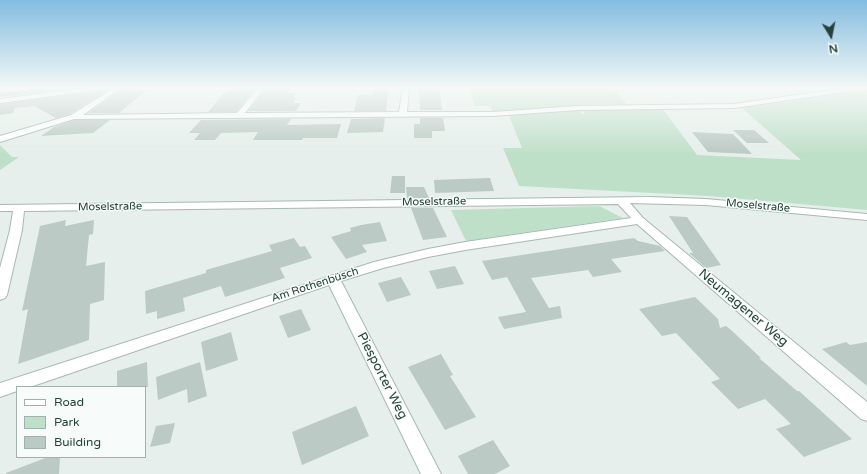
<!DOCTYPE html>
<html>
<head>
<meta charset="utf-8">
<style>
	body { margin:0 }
	#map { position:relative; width:867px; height:474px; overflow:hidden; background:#e6efeb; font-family:"Varela Round",sans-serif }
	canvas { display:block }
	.legend { position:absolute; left:16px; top:386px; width:130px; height:72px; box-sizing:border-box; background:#f7fbf9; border:1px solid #a3b1ad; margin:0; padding:5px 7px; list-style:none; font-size:12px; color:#24423a }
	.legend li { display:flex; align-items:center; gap:8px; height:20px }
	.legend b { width:20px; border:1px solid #a3b1ad }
	.north { position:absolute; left:811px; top:16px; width:40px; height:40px; -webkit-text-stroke:3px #f7fbf9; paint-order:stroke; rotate:170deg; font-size:11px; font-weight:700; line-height:16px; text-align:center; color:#24423a }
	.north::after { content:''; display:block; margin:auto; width:14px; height:18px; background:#24423a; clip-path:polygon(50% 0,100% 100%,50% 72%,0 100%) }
</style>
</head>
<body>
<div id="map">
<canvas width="867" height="474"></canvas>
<ul class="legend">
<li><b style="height:5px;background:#fff"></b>Road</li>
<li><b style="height:11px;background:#bfe0c8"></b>Park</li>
<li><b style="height:11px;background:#bbcac4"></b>Building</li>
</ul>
<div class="north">N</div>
</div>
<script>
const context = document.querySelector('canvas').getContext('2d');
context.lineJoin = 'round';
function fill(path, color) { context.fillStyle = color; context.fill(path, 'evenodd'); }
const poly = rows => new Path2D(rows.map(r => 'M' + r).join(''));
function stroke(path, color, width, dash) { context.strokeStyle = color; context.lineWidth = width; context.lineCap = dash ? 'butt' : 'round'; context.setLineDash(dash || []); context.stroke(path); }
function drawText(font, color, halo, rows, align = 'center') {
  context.font = font + ' "Varela Round",sans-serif'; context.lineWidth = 3; context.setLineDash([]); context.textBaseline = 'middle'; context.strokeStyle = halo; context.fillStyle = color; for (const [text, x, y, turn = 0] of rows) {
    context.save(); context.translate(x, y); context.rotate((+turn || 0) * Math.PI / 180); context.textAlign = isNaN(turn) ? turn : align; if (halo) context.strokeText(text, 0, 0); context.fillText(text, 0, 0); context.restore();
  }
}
const green = poly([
	[469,88,613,88,626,104,576,105,582,114,585,114,582,110,662,108,697,155,801,160,742,108,867,89,867,210,709,196,519,186,503,148,522,148,509,116,517,116,494,115,490,106,475,106],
	[0,145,12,157,19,157,0,170],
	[599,206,623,218,466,241,451,210]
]);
const building = poly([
	[42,88,76,88,0,97,0,93],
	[102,88,112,88,70,114,56,118,34,106,15,108,13,113,0,115,0,104,98,91],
	[291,88,288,93,295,93,293,97,296,98,293,103,301,103,296,111,248,111,265,89],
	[374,88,389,88,386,111,354,111,358,95,372,95],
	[419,88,439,88,442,110,420,110],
	[122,89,148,89,119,113,88,113],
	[231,89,255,89,236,112,208,112,224,93,227,93],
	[385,118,383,132,347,133,351,119],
	[420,118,443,118,445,131,432,131,432,138,414,138,414,124,420,124],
	[291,119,287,125,341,124,337,138,303,138,302,140,253,140,258,132,221,133,215,140,194,140,200,133,189,133,201,120],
	[74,120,110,120,93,133,41,136,54,127],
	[733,130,754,130,769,143,747,143],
	[692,132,733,134,752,154,708,152],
	[392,176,405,176,405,193,390,193],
	[490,178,494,191,435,193,434,180],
	[406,187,424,187,429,198,407,198],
	[411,208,433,208,447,237,423,240],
	[669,216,687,217,721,265,706,268,689,253,693,253],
	[66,220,65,226,94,220,93,234,89,235,86,266,105,262,104,300,90,304,89,340,18,364,28,309,22,311,40,226],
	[380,222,387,241,362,245,367,252,346,259,331,237,351,231,350,228,361,225],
	[294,238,300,247,305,246,312,258,280,268,285,278,225,297,221,286,183,298,185,311,157,319,157,311,146,314,145,291,206,273,206,270,272,251,269,245],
	[634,238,638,241,660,246,665,251,611,259,622,272,593,277,588,270,531,278,549,308,560,306,562,318,504,329,498,317,526,312,507,277,492,280,482,261],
	[455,266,464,284,437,289,429,271],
	[401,277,411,295,387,302,378,283],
	[695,297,718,319,720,328,726,326,731,330,761,358,759,358,797,391,799,391,852,439,804,457,776,429,791,424,765,399,738,409,711,382,720,379,676,333,662,336,639,309],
	[301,309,311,330,288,338,279,316],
	[231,332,238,360,206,371,201,342],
	[846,342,850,345,867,342,867,386,822,349],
	[441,354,453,375,450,376,476,417,445,430,408,367],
	[147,362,148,387,117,387,117,371],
	[200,362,207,396,188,403,187,389,158,400,156,377],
	[356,406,369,436,302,465,292,432],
	[175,423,170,443,150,447,156,426],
	[493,440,510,466,495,474,468,474,458,456],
	[48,457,60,457,59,474,6,474,6,473]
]);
const street = poly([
	[85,88,101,88,98,90,0,103,0,99,85,88],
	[114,88,121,88,83,115,237,113,258,88,264,88,245,113,399,112,403,88,409,88,407,112,493,112,578,106,734,104,845,88,860,88,857,90,734,108,578,110,493,116,74,119,0,142,0,136,71,115,114,88],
	[649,197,706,199,867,214,867,220,706,205,630,203,643,218,867,402,867,421,861,419,637,224,465,250,428,257,383,268,341,281,441,474,421,474,329,285,30,387,17,387,17,391,0,397,0,383,374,262,428,249,465,242,631,218,618,204,24,211,22,230,7,295,5,298,0,300,0,268,10,230,13,211,0,211,0,205,649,197]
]);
const streetNames = [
	["Moselstraße",434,202,-1],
	["Moselstraße",758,206,5],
	["Moselstraße",110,207,-1],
	["Am Rothenbüsch",315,285,-18]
];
const nearStreetnames = [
	["Neumagener Weg",743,308,40],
	["Piesporter Weg",382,376,63]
];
fill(green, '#bfe0c8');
fill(building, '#bbcac4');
stroke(street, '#a8b8b2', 2);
fill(street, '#fff');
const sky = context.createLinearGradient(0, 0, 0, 154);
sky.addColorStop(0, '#84bce0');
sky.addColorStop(0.57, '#f4f8f6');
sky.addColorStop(1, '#f4f8f600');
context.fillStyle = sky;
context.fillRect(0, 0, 867, 154);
drawText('11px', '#24423a', '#f7fbf9', streetNames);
drawText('13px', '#24423a', '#f7fbf9', nearStreetnames);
</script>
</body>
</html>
